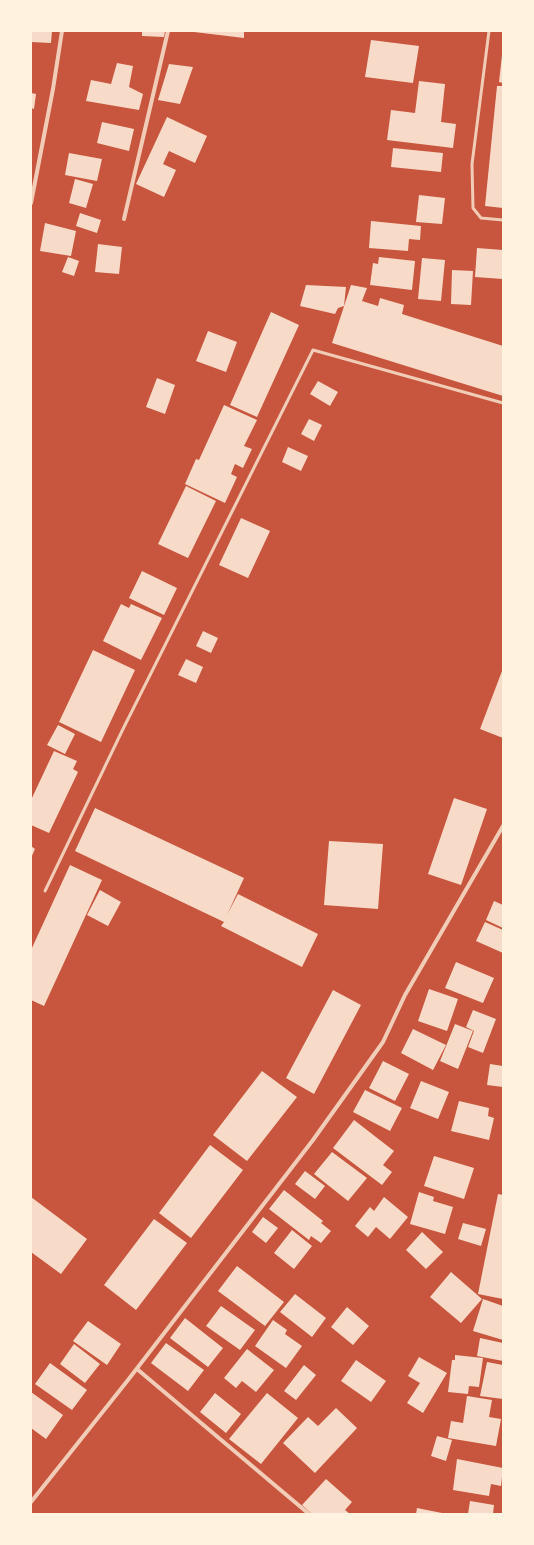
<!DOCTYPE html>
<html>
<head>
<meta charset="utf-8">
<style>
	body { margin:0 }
	#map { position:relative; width:534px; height:1545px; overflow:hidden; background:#c8553d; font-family:"Nunito Sans",sans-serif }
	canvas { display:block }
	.frame { position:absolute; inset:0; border:32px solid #fff3e0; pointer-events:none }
</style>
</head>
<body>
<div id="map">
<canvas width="534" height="1545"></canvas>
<div class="frame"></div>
</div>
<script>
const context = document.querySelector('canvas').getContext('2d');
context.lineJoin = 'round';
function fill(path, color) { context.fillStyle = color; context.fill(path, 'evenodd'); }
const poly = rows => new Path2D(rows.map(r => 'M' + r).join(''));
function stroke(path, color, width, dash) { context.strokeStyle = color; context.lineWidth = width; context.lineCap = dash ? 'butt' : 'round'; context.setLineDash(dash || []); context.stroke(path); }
const building = poly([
	[31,31,52,31,51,43,31,42],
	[142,31,165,31,164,37,142,36],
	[194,31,244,31,244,38,194,32],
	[371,40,419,46,413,83,365,77],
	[502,55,503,56,503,83,499,82],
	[117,63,133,66,129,87,143,94,139,110,86,101,91,80,111,84],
	[169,64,193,67,180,104,158,100],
	[419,81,445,84,441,122,456,124,453,148,387,140,391,110,415,113],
	[497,86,503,86,503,208,485,206],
	[31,93,36,94,34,109,31,108],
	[167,117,207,136,195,163,169,151,163,164,176,170,164,197,136,184],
	[102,122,134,129,129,151,97,143],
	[393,148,443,153,441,172,391,167],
	[69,153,102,159,97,181,65,175],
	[75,179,93,184,86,208,69,203],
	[419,195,445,198,442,224,416,222],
	[80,213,101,220,97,233,76,226],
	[371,221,421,226,420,240,409,239,408,251,369,248],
	[45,223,76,231,71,256,40,251],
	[98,244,122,247,119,274,95,272],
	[477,248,503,250,503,279,475,277],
	[68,257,79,261,74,276,62,272],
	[379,257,415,261,412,290,370,285,373,263,378,264],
	[422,258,445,260,441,301,418,299],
	[452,270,473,271,471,305,451,304],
	[306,285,346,287,344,306,338,308,335,314,300,306],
	[351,285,367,288,362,301,378,306,380,298,404,305,402,314,503,346,503,396,332,343],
	[271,312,299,325,257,417,230,405],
	[208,331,237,342,226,372,196,361],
	[157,378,175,385,165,414,146,407],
	[318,381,338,392,330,406,310,394],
	[224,405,257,420,244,446,252,449,243,468,235,464,231,474,237,477,225,503,185,484,196,459,199,460],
	[309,419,322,425,314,441,301,434],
	[288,447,308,456,301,471,282,462],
	[186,486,216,501,188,558,158,544],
	[241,518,270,531,248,578,219,565],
	[142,571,177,588,164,615,129,598],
	[121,604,129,608,131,604,162,618,141,660,103,641],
	[203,631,218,638,211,653,196,646],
	[93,650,135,670,101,742,59,722],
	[186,659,203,667,196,683,178,675],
	[502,671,503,672,503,738,480,729],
	[58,725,75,734,65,754,47,745],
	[54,751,77,761,73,769,78,772,49,833,31,825,31,800],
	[454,798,487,809,461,885,428,874],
	[95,808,244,878,227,915,238,894,318,934,302,967,221,926,224,922,75,851],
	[329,841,383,844,378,909,324,905],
	[31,846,35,849,31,858],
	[70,865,102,880,44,1006,31,1000,31,950],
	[100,890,121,902,108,926,87,915],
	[494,901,503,905,503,928,486,920],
	[485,922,503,930,503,953,476,941],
	[456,962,494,978,483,1003,445,988],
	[429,989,458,999,447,1031,418,1021],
	[333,990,361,1005,314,1094,286,1078],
	[473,1010,496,1019,483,1053,468,1047,474,1031,466,1027],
	[455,1024,473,1031,458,1069,440,1061],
	[413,1029,446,1045,433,1070,401,1053],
	[383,1061,409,1074,395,1101,369,1088],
	[490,1064,503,1066,503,1087,487,1085],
	[262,1071,297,1097,247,1161,213,1135],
	[421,1081,449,1092,438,1119,410,1108],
	[365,1090,402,1108,390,1131,353,1112],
	[459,1101,489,1108,488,1116,494,1118,489,1140,451,1131],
	[354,1120,394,1151,383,1165,392,1172,382,1185,333,1148],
	[210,1145,243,1170,191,1238,159,1213],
	[332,1152,367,1178,348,1201,314,1174],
	[434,1156,474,1168,464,1199,424,1186],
	[305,1171,325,1186,315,1199,295,1184],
	[284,1190,323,1221,321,1223,331,1231,321,1243,311,1236,309,1240,269,1209],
	[419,1192,434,1197,433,1201,453,1207,445,1234,410,1224],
	[498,1194,503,1195,503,1299,478,1294],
	[31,1197,87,1239,61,1274,31,1252],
	[384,1197,408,1217,390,1239,376,1227,368,1237,355,1226,370,1207,374,1211],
	[263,1217,278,1228,266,1243,252,1232],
	[154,1219,187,1243,136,1310,104,1285],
	[463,1223,486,1229,481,1246,458,1239],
	[292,1230,312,1246,294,1269,274,1253],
	[422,1232,443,1252,426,1269,406,1250],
	[237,1266,284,1302,265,1326,218,1291],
	[451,1272,482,1299,461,1323,430,1297],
	[295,1294,326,1318,312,1337,280,1312],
	[483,1299,503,1306,503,1340,473,1331],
	[221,1306,255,1330,240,1350,206,1326],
	[347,1307,369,1326,353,1345,331,1327],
	[185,1318,223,1348,208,1367,170,1338],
	[273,1320,287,1330,285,1334,302,1346,286,1368,255,1346],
	[88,1321,121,1344,107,1365,73,1341],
	[480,1338,503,1343,503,1361,477,1356],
	[166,1343,204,1370,188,1391,151,1363],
	[74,1344,100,1364,85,1383,60,1364],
	[247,1349,274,1370,256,1392,242,1381,236,1388,224,1378],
	[455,1355,483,1358,479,1387,469,1386,468,1394,448,1392,452,1360,455,1360],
	[419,1357,447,1373,423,1413,407,1403,420,1383,408,1376],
	[356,1360,386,1381,371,1402,341,1381],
	[487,1362,503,1365,503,1399,480,1396],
	[50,1363,87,1390,72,1410,35,1384],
	[304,1365,316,1375,296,1400,284,1391],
	[31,1392,63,1415,46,1439,31,1428],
	[215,1393,241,1414,226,1433,200,1412],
	[267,1393,298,1418,261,1464,229,1439],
	[467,1396,492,1400,489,1417,501,1419,496,1446,448,1438,451,1421,463,1423],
	[336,1408,357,1428,315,1473,283,1443,308,1417,318,1426],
	[437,1436,452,1440,446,1461,431,1456],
	[457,1459,503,1468,501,1486,491,1484,489,1496,453,1490],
	[326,1479,352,1502,345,1510,350,1514,312,1514,302,1505],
	[470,1501,494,1505,493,1514,468,1514],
	[417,1508,442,1513,442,1514,416,1514]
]);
const service = poly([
	[489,31,472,164,473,208,481,218,503,220],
	[45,891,123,729,313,350,503,403]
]);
const minor = poly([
	[31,203,53,89,62,31],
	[124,219,168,31],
	[137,1369,309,1514],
	[31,1502,128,1380,313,1140,383,1042,405,995,503,826]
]);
fill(building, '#f7dbc8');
stroke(service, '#f1ccb7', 3);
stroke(minor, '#f1ccb7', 4);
</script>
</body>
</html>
